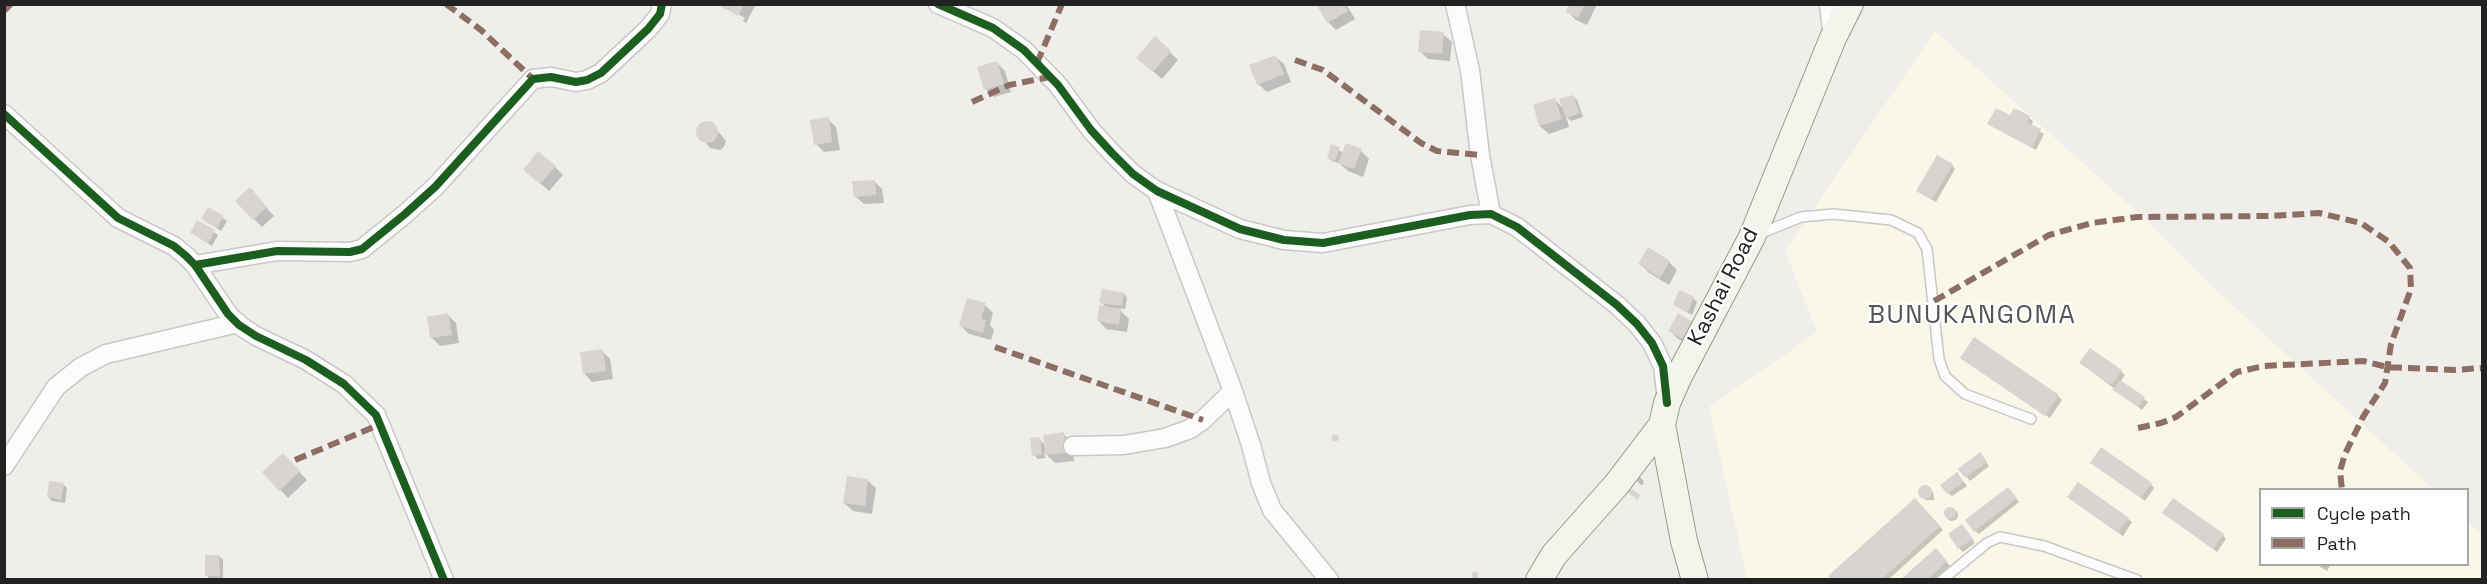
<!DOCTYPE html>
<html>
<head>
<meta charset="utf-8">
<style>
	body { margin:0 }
	#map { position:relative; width:2487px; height:584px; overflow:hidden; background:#f0eeeb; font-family:"Space Grotesk",sans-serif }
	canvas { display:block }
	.frame { position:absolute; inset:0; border:6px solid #222; pointer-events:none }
	.legend { position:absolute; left:2259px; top:488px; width:210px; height:78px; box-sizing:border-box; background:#fff; border:2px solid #a7a7a7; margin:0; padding:8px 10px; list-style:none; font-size:18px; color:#222 }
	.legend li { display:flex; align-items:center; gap:12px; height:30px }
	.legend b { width:30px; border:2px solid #a7a7a7 }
</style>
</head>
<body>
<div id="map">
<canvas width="2487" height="584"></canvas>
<div class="frame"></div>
<ul class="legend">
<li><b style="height:8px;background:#1b5e20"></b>Cycle path</li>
<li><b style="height:8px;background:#8d6e63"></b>Path</li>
</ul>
</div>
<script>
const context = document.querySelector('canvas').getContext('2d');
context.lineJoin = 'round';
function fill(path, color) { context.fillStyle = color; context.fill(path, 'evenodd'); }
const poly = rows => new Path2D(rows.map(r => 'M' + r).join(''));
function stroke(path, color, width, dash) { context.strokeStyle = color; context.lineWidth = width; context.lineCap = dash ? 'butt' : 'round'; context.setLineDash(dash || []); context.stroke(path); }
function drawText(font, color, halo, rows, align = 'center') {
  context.font = font + ' "Space Grotesk",sans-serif'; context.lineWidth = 4.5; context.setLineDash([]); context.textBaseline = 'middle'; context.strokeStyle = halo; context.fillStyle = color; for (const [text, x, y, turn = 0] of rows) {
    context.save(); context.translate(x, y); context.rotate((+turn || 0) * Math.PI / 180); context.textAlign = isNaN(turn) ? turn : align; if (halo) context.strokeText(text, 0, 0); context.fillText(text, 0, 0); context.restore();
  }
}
const education = poly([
	[1935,31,2141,215,2204,279,2433,489,2260,490,2260,564,2468,564,2468,521,2482,535,2482,579,1747,579,1709,407,1817,332,1785,251]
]);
const shadow = poly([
	[720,4,756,4,746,23,726,11,743,21,745,18,726,7,726,10],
	[1317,4,1346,4,1355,19,1336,30,1328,22],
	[1571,4,1597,4,1587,25,1576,20,1567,11],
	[1443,34,1452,42,1450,61,1428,59,1420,51],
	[1170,52,1178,60,1162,79,1147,66],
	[1275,56,1284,64,1291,82,1267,92,1258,84],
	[997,63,1005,71,1011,92,994,97,986,89],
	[1573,96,1577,100,1583,117,1571,121,1566,116,1569,127,1549,134,1540,126,1534,106,1555,100,1564,109],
	[2014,110,2029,118,2033,121,2031,126,2044,134,2036,150,1989,124,2010,117],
	[828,119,836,127,840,150,824,152,816,144],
	[706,123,712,124,726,141,724,147,720,150,710,148,698,134,701,125],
	[1332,146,1344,153,1361,151,1369,159,1363,177,1348,171,1339,163,1332,161,1328,158],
	[1952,165,1955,169,1936,202,1922,194],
	[555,167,563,175,549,191,533,177],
	[874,181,882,189,884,203,864,204,855,196],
	[258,198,274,216,262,227,254,219],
	[208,209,227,221,221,231,207,222],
	[214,232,218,235,212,246,192,233],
	[1669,262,1677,270,1669,285,1648,272,1640,264],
	[1124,294,1127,298,1125,309,1118,308,1129,319,1127,332,1106,329,1098,320,1107,308,1101,302],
	[1693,298,1697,302,1692,315,1674,305],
	[985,305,993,313,990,325,994,330,991,340,969,334,961,326],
	[448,315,456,323,459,343,440,346,432,338],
	[1692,323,1700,331,1692,346,1678,339,1670,331],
	[602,351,610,359,613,379,592,382,584,373],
	[1966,361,2058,396,2062,400,2050,418],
	[2085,366,2121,371,2125,375,2120,382,2148,402,2142,410],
	[1063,434,1072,442,1074,461,1055,463,1044,452,1045,458,1038,459,1034,455,1039,439,1045,445],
	[1983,458,1989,466,1970,481,1960,469],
	[291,463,307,480,288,498,264,472],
	[2096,466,2151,484,2154,488,2145,501],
	[1639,476,1643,480,1644,484,1641,485,1637,481,1636,477],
	[1961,478,1967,486,1952,496,1948,493],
	[867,480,876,488,872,514,853,511,844,503],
	[63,484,67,488,65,503,52,501,48,497],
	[1922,488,1929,488,1933,492,1934,500,1926,500,1922,496],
	[2011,492,2019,502,1979,534,1975,531],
	[1915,500,1943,530,1888,580,1833,580],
	[2073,501,2128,519,2132,522,2123,536],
	'1946 515a6 6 0 1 1 12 0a6 6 0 1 1-12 0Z',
	[2164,513,2223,535,2226,539,2217,552],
	[1966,530,1975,543,1963,552,1959,548],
	[1936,550,1950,566,1934,580,1903,580],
	[219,556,223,560,223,579,210,579,206,575],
	[2315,564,2331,564,2327,571]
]);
const building = poly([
	[1316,4,1344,4,1348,11,1327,23],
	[1569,4,1585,4,1578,18,1566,12],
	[719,5,744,5,738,16],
	[1420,30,1444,32,1442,54,1418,52],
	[1155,36,1171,51,1153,72,1136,58],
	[1276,55,1284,74,1257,85,1249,65],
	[997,61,1004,84,984,90,977,67],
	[1573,95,1580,113,1566,118,1559,99],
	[1555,98,1562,119,1539,126,1533,105],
	[1996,108,2010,115,2014,108,2030,116,2027,122,2041,129,2032,148,1987,124],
	[829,117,832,142,814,145,810,120],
	'696 132a11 11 0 1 1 22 0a11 11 0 1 1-22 0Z',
	[1346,143,1362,149,1354,169,1338,163],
	[1331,144,1340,147,1335,161,1327,158],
	[538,151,556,166,540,184,523,170],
	[1937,155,1953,164,1932,200,1916,191],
	[875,180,876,195,854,197,852,181],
	[250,187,267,207,253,220,235,201],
	[208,207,224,216,217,228,201,219],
	[197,220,215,230,208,243,190,233],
	[1648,247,1670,261,1660,278,1638,264],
	[1102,289,1124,293,1122,306,1099,303],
	[1679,290,1694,297,1688,312,1673,305],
	[967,298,986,303,981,319,986,320,983,333,959,326],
	[1099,305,1121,309,1119,325,1097,321],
	[448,313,452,335,430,338,427,317],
	[1678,313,1693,322,1683,339,1668,331],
	[1974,337,2059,395,2045,416,1960,358],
	[2090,348,2122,370,2112,385,2079,363],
	[603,349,606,371,583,374,580,352],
	[2120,380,2145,397,2138,407,2113,390],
	[1064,432,1066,453,1045,455,1043,435],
	'1331.5 438a3.5 3.5 0 1 1 7 0a3.5 3.5 0 1 1-7 0Z',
	[1040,437,1042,455,1032,456,1030,438],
	[2101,447,2152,483,2141,498,2090,463],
	[1980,452,1987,462,1965,478,1958,469],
	[283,453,300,471,279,491,262,472],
	[1957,472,1964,482,1947,494,1940,485],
	[847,476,868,479,865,506,843,503],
	[49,481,64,483,61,500,47,497],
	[2078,482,2129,518,2118,533,2067,497],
	'1918 492a7 7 0 1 1 14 0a7 7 0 1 1-14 0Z',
	[1629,487,1640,495,1638,500,1626,491],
	[2008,487,2017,498,1974,532,1965,520],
	[1915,498,1940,526,1881,580,1831,580,1828,576],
	[2173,498,2224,534,2213,549,2162,513],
	'1944 513a6 6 0 1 1 12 0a6 6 0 1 1-12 0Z',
	[1962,524,1973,539,1958,549,1948,534],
	[1936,548,1947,561,1927,580,1900,580],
	[205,555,219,555,220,576,205,576],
	'1471.5 575a3.5 3.5 0 1 1 7 0a3.5 3.5 0 1 1-7 0Z'
]);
const lane = poly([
	[1759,234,1801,217,1833,214,1891,220,1918,233,1927,249,1939,359,1945,376,1965,394,2031,419],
	[1942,580,1987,543,2000,537,2044,546,2137,580]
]);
const street = poly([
	[938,4,993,28,1024,50,1058,85,1091,130,1112,153,1133,174,1157,191,1240,229,1284,240,1323,243,1470,215,1491,214,1517,227,1617,305,1637,324,1652,343,1663,366,1667,400],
	[1455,4,1470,70,1480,155,1491,214],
	[1829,4,1833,38],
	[4,114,118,218,174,246,186,256,195,265,228,314,239,325,256,336,306,360,344,384,376,415,444,580],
	[1157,191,1233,391,1251,445,1261,483,1272,510,1329,580],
	[195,265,277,251,350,252,362,249,405,214,435,187,533,79,551,77,576,82,587,80,601,73,648,29,660,14,662,4],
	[1073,446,1124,445,1165,438,1190,429,1203,420,1233,391],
	[4,466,56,387,81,367,106,354,238,323]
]);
const secondary = poly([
	[1539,580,1554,555,1617,484,1662,425],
	[1695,580,1684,541,1662,425,1667,403,1678,378,1752,237,1833,38,1850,4]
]);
const quiet = poly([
	[446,4,481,30,533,79],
	[4,11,11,4],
	[1295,60,1323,70,1421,143,1437,151,1480,155],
	[1037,63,1062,4],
	[972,102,1009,85,1050,77],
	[1934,301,2049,235,2092,223,2137,217,2272,216,2319,213,2361,223,2389,242,2410,268,2411,289,2391,344,2385,383,2363,417,2345,454,2340,471,2342,490],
	[995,347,1203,420],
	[2138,428,2161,423,2176,417,2237,372,2264,366,2363,361,2387,367,2453,370,2482,368],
	[295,460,381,424]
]);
const cycleway = poly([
	[938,4,993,28,1024,50,1058,85,1091,130,1112,153,1133,174,1157,191,1240,229,1284,240,1323,243,1470,215,1491,214,1517,227,1617,305,1637,324,1652,343,1663,366,1667,403],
	[4,114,118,218,174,246,186,256,195,265,228,314,239,325,256,336,306,360,344,384,376,415,444,580],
	[195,265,277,251,350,252,362,249,405,214,435,187,533,79,551,77,576,82,587,80,601,73,648,29,660,14,662,4]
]);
const streetNames = [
	["Kashai Road",1724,287,-63]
];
const quarterNames = [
	["BUNUKANGOMA",1972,316]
];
fill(education, '#f8f7e8');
fill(shadow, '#0003');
fill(building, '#d7d4d2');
stroke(lane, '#c9c8c7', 12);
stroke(street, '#c9c8c7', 21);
stroke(secondary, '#999a82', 28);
stroke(lane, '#fdfcfc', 9);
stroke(street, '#fdfcfc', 18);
stroke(secondary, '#f4f4ed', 26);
stroke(quiet, '#8d6e63', 6, [12, 6]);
stroke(cycleway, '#1b5e20', 8);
drawText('22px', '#222', '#fff', streetNames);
context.letterSpacing = '1.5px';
drawText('26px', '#555', '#fff', quarterNames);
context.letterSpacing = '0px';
</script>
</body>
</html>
